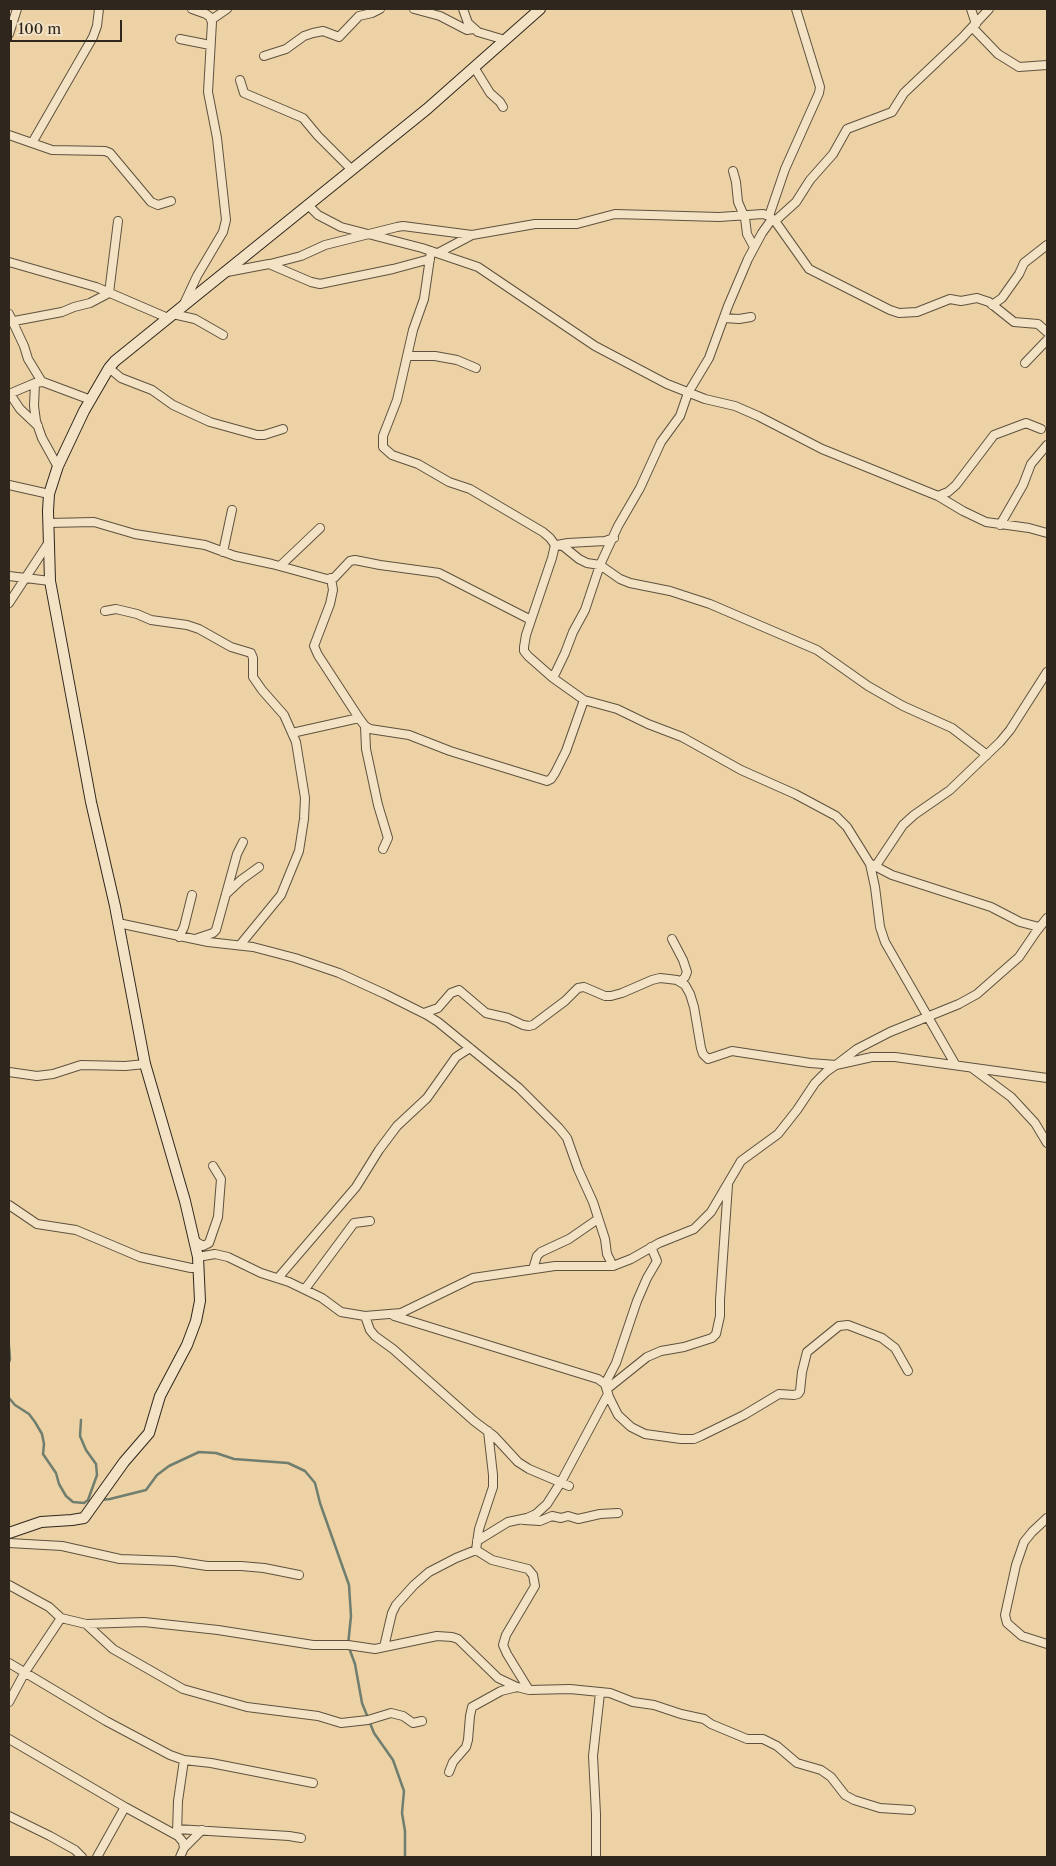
<!DOCTYPE html>
<html>
<head>
<meta charset="utf-8">
<style>
	body { margin:0 }
	#map { position:relative; width:1056px; height:1866px; overflow:hidden; background:#edd2a5; font-family:"Libre Caslon Text",serif }
	canvas { display:block }
	.frame { position:absolute; inset:0; border:10px solid #2f271d; pointer-events:none }
	.scale { position:absolute; left:10px; top:20px; width:112px; height:22px; box-sizing:border-box; border:2px solid #2f271d; border-top:0; padding-left:6px; font-size:15px; line-height:18px; white-space:nowrap; color:#2f271d; -webkit-text-stroke:4px #f3e2c4; paint-order:stroke }
</style>
</head>
<body>
<div id="map">
<canvas width="1056" height="1866"></canvas>
<div class="frame"></div>
<div class="scale">100 m</div>
</div>
<script>
const context = document.querySelector('canvas').getContext('2d');
context.lineJoin = 'round';
const poly = rows => new Path2D(rows.map(r => 'M' + r).join(''));
function stroke(path, color, width, dash) { context.strokeStyle = color; context.lineWidth = width; context.lineCap = dash ? 'butt' : 'round'; context.setLineDash(dash || []); context.stroke(path); }
const stream = poly([
	[9,1346,10,1359,9,1362],
	[9,1398,15,1405,29,1414,35,1422,42,1434,44,1444,43,1454,56,1473,59,1484,66,1496,73,1502,84,1503,88,1500,97,1475,96,1464,86,1450,80,1436,81,1420],
	[100,1500,110,1499,146,1490,157,1475,169,1466,199,1452,216,1453,234,1459,288,1463,305,1471,315,1483,320,1503,349,1585,351,1616,348,1645,355,1664,362,1703,374,1733,393,1760,404,1791,402,1813,405,1831,405,1857]
]);
const street = poly([
	[414,9,440,16,467,30,473,29],
	[463,9,468,23,478,32,505,40],
	[971,9,976,24],
	[211,20,227,9],
	[973,28,998,54,1019,67,1047,65],
	[9,34,17,9],
	[180,39,210,45],
	[264,56,286,49,304,36,313,33,323,31,339,37,359,16,372,13,380,9],
	[474,67,490,93,500,102,503,107],
	[240,80,244,93,303,118,318,136,352,170],
	[9,135,52,150,105,151,110,153,151,202,158,205,171,201],
	[32,143,93,37,97,26,99,9],
	[733,171,736,182,738,202,745,218,747,234,754,247],
	[308,205,318,215,341,227,422,248,478,267,595,346,667,384,705,399,735,406,758,416,822,449,938,496,963,511,986,522,1029,528,1047,533],
	[769,216,785,169,819,93,820,87,796,9],
	[775,221,796,202,810,180,833,154,847,129,892,112,904,93,962,38,989,9],
	[431,251,424,299,413,330,397,400,383,436,383,447,392,455,418,464,449,482,470,489,543,532,550,538,555,545,552,558,526,635,524,647,524,651,528,656,553,678,584,700,617,709,648,724,682,737,741,770,795,794,836,816,847,827,870,864,875,887,880,927,885,942,955,1064],
	[438,253,472,235,535,224,577,224,615,214,719,217,763,214,769,216,775,221,809,269,890,310,899,313,917,312,950,299,961,301,977,298,989,302,1014,322,1038,324,1047,332],
	[9,262,96,287,168,318],
	[270,264,301,256,325,245,397,227,403,226,472,235],
	[227,272,269,264,311,282,320,284,393,269,430,259],
	[992,305,1002,298,1019,274,1024,263,1047,245],
	[183,306,197,276,223,232,226,220,217,138,208,92,212,22,210,17,206,14,192,9],
	[9,314,24,346,28,359,42,382],
	[173,314,195,319,223,335],
	[724,318,739,319,751,317],
	[9,322,62,312,74,307,90,303,109,293,118,221],
	[407,356,435,356,457,360,476,368],
	[1025,363,1047,340],
	[109,368,121,378,152,390,173,405,210,422,257,435,264,435,283,429],
	[35,383,34,406,36,421,42,438,58,467],
	[9,394,35,383,43,382,91,400],
	[10,394,20,409,38,426],
	[9,485,49,494],
	[938,496,948,492,956,485,994,435,1026,423,1041,429],
	[48,523,94,522,135,534,205,545,235,556,272,564,327,579,334,578,350,561,355,560,380,565,439,573,531,620],
	[1000,525,1023,485,1031,464,1047,445],
	[555,545,563,546,579,559,587,563,600,565,620,579,630,583,670,591,710,604,817,650,868,686,903,706,952,728,987,755],
	[557,545,568,543,605,541,614,538],
	[223,552,232,510],
	[280,566,320,528],
	[9,576,50,581],
	[331,578,333,590,330,604,314,646,318,655,359,718,365,726,370,729,409,735,450,751,547,781,551,779,555,773,566,751,584,700],
	[9,603,49,542],
	[105,611,116,609,137,614,151,620,187,625,199,629,231,647,251,653,253,658,253,677,262,690,284,715,296,742,305,798,304,819,299,851,281,895,240,945],
	[553,678,565,653,573,632,585,610,600,565,618,526,640,488,661,442,680,416,688,393,709,358,728,306,748,259,762,233,772,219],
	[365,726,366,749,378,805,388,838,383,849],
	[292,733,359,718],
	[871,864,892,875,991,907,1020,922,1039,927],
	[875,867,903,825,914,815,950,790,1000,742,1010,730,1047,672],
	[226,894,241,880,259,867],
	[118,923,208,942,253,947,295,958,339,973,385,994,427,1015,438,1022,519,1088,559,1128,567,1138,578,1169,593,1202,605,1239,607,1254,613,1266],
	[179,937,184,927,192,895],
	[195,939,213,933,216,930,237,854,243,842],
	[672,939,683,960,687,972,685,977,680,982],
	[424,1013,438,1008,451,993,459,990,486,1013,508,1018,523,1025,529,1026,533,1025,565,1001,578,988,584,987,605,996,611,996,622,993,652,980,660,978,669,979,677,980,685,985,690,994,694,1007,701,1048,703,1054,708,1059,732,1051,810,1063,836,1065,857,1049,890,1032,959,1004,977,994,1019,957,1036,932,1047,918],
	[972,1068,1011,1097,1035,1123,1047,1143],
	[9,1072,37,1076,53,1074,81,1065,125,1066,145,1064],
	[9,1205,37,1224,76,1230,140,1257,191,1268,199,1268],
	[195,1241,203,1246,209,1243,218,1217,221,1179,213,1166],
	[198,1257,215,1254,228,1257,261,1273,289,1282,322,1298,341,1312,365,1316,401,1313,473,1278,555,1266,613,1266,631,1259,659,1243,694,1229,711,1212,741,1161,778,1134,797,1110,815,1083,826,1072,836,1065,872,1057,895,1057,1047,1078],
	[533,1269,537,1256,541,1252,569,1239,598,1219],
	[278,1278,356,1187,379,1150,397,1126,427,1098,456,1057,470,1048],
	[305,1289,354,1223,370,1221],
	[365,1316,370,1330,375,1336,393,1349,474,1421,494,1436,518,1462,529,1469,569,1486],
	[394,1316,598,1379,605,1384,609,1397,618,1415,631,1427,645,1434,681,1439,694,1439,701,1436,744,1415,779,1394,794,1395,798,1394,800,1391,802,1372,807,1352,839,1326,848,1325,882,1338,895,1348,908,1371],
	[605,1384,616,1363,637,1301,647,1278,657,1261,651,1247],
	[607,1389,647,1357,661,1351,684,1347,712,1338,716,1334,720,1316,720,1300,728,1185],
	[488,1431,493,1475,493,1487,479,1529,476,1550,492,1560,528,1569,533,1575,535,1586,506,1635,503,1645,507,1654,529,1690],
	[1047,1518,1032,1532,1024,1542,1016,1565,1005,1615,1007,1623,1022,1636,1047,1644],
	[524,1520,540,1521,552,1516,561,1518,568,1516,578,1519,600,1514,618,1513],
	[477,1541,508,1522,527,1518,536,1514,547,1504,561,1482,608,1394],
	[9,1543,62,1546,120,1559,174,1561,207,1566,241,1566,264,1568,299,1575],
	[9,1585,49,1607,61,1618,86,1624,144,1622,218,1630,313,1645,348,1645,375,1649,437,1636,452,1637,458,1639,498,1678,517,1687,529,1690,570,1689,610,1693,633,1702,654,1705,681,1714,704,1719,711,1724,747,1739,763,1739,777,1746,797,1763,821,1770,831,1777,845,1795,854,1800,880,1808,911,1810],
	[86,1624,113,1649,183,1689,247,1707,318,1716,341,1723,368,1720,391,1713,403,1716,413,1723,422,1721],
	[384,1647,392,1613,396,1605,414,1585,429,1572,456,1558,476,1550],
	[9,1663,106,1721,170,1755,184,1760,211,1763,313,1783],
	[9,1702,25,1672,61,1618],
	[9,1739,125,1807,178,1836,183,1842,184,1848,180,1857],
	[449,1772,453,1762,466,1747,468,1740,470,1716,472,1707,501,1691,517,1687],
	[9,1816,50,1836,75,1850,82,1857],
	[177,1829,289,1836,301,1838],
	[177,1833,178,1801,184,1760],
	[184,1848,202,1830],
	[97,1857,125,1807],
	[596,1857,596,1814,593,1756,600,1693]
]);
const secondary = poly([
	[9,1533,41,1522,72,1520,84,1518,124,1462,149,1433,160,1396,187,1345,196,1321,200,1301,198,1257,185,1201,145,1064,115,906,91,802,56,613,50,581,48,511,49,494,58,466,84,411,109,368,115,361,427,109,540,9]
]);
stroke(stream, '#6f7e6f', 2.5);
stroke(street, '#5e523f', 10);
stroke(secondary, '#2f271d', 12);
stroke(street, '#f3e2c4', 8);
stroke(secondary, '#f3e2c4', 10);
</script>
</body>
</html>
